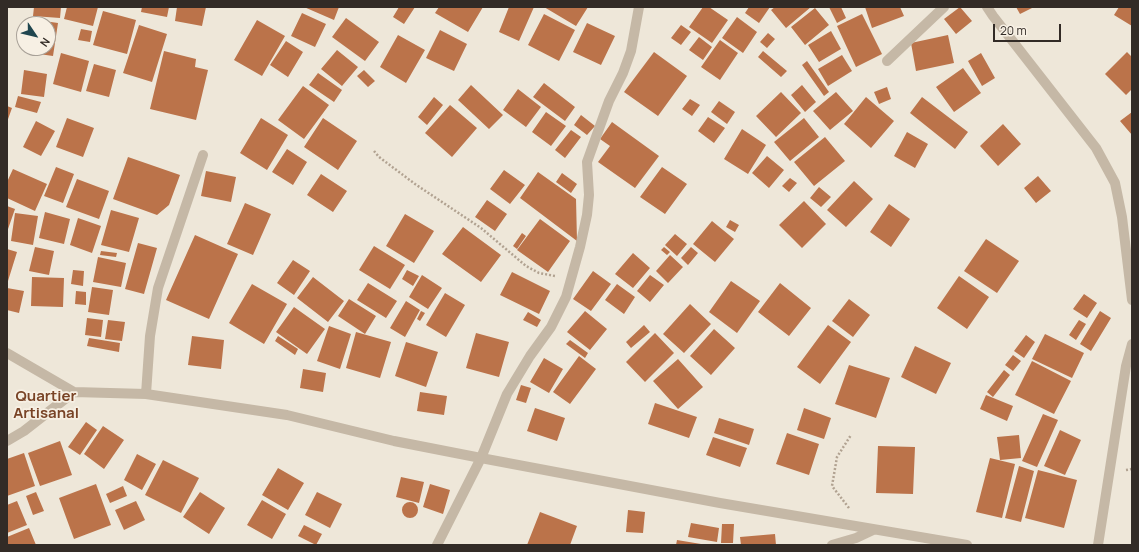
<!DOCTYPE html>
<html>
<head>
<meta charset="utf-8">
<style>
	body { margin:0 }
	#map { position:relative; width:1139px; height:552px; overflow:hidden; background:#eee7d9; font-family:Manrope,sans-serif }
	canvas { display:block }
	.frame { position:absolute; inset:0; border:8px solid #322b26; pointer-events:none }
	.north { position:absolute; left:16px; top:16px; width:40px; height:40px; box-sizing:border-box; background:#f7f0e4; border:1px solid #a8a198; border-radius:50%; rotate:125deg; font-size:11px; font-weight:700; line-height:16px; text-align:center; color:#322b26 }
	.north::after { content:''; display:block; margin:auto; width:14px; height:18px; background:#20464f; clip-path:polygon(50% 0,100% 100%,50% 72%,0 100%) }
	.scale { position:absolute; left:993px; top:24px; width:68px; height:18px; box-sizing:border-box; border:2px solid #322b26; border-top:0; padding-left:5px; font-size:12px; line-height:14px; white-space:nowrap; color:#322b26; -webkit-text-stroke:3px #f7f0e4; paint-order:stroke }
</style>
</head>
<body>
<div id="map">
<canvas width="1139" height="552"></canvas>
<div class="frame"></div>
<div class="north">N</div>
<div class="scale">20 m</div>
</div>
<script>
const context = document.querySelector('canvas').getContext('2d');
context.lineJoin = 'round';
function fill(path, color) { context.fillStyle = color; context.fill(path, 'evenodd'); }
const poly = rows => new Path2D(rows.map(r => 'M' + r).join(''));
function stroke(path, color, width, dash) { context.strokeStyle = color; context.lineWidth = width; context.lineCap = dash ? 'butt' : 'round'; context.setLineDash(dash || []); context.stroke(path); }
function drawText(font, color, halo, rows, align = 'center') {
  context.font = font + ' Manrope,sans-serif'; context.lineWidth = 3.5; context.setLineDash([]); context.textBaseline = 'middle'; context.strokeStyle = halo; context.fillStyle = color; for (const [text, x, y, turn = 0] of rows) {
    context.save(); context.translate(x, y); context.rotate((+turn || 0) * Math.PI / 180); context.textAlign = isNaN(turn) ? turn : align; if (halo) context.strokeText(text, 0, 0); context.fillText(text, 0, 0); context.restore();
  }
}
const building = poly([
	[34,7,61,7,60,18,33,16],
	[67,7,98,7,93,26,64,19],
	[142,7,169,7,167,17,141,12],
	[177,7,206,7,202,26,175,21],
	[304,7,339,7,334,20],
	[399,7,415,7,404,24,393,17],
	[439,7,483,7,468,32,435,13],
	[509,7,534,7,519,41,499,32],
	[544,7,588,7,576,26],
	[703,7,709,7,728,20,712,43,689,27],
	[749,7,770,7,759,23,745,13],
	[775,7,811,7,786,28,771,10],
	[829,7,841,7,846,18,837,23],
	[865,7,900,7,904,16,872,28],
	[960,7,972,21,956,34,944,19],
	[1016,7,1034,7,1020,14],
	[1119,7,1132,7,1132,26,1114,15],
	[815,8,829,25,805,45,791,27],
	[103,11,136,20,127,54,93,45],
	[302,13,326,24,315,47,291,36],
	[544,14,575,30,559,61,528,45],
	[862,14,882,54,856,67,837,26],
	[737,17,757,32,743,53,722,38],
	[346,18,379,42,365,61,332,37],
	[30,19,58,23,53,56,25,52,26,48,48,48,48,24,29,24],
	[257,20,285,36,262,76,234,60],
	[587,23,615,36,601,65,573,52],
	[139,25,167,34,152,82,123,73],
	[681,25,691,32,681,45,671,38],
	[81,29,92,31,90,42,78,40],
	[440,30,467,44,454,71,426,58],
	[831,31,841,49,819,62,808,45],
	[768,33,775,39,767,48,760,42],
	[398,35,425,50,406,83,380,67],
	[948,35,954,63,916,71,911,43],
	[699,37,712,47,703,60,689,50],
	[720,40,738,53,720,80,701,67],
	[286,41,303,52,288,77,270,65],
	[337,50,358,67,342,86,321,69],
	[164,51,196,59,195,67,208,70,196,120,150,109],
	[763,51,787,71,781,77,758,57],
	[654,52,687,76,658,116,624,92],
	[1127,52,1132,57,1132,89,1126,95,1105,74],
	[61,53,89,61,81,92,53,84],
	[981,53,995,78,982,86,968,61],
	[842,55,852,71,828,86,818,69],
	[807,61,829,92,824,96,802,65],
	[94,64,116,70,109,97,86,91],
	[963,68,981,93,954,112,936,87],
	[24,70,47,74,44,97,21,94],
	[364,70,375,81,368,87,357,76],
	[318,73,342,90,334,102,309,85],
	[544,83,575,107,565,121,533,97],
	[471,85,503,115,489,129,458,100],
	[802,85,816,102,805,112,791,95],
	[303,86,329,105,304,139,278,120],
	[887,87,891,99,879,104,874,92],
	[518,89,541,107,526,127,503,110],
	[781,92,801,113,776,137,756,116],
	[836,92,853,111,830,130,813,111],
	[18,96,41,102,37,113,15,107],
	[434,97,443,105,427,125,418,117],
	[866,97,894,121,871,148,844,124],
	[922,97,968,132,955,149,910,113],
	[690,99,700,105,692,116,682,109],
	[719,101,735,112,727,124,711,112],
	[450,105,477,128,452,157,425,133],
	[7,106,12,108,7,122],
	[546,112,566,126,551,146,532,132],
	[1132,112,1132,135,1120,121],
	[581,115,595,126,587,135,574,125],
	[708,117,725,128,714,143,698,131],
	[67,118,94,128,83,157,56,147],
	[261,118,288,135,267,170,240,153],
	[323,118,357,141,338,170,304,147],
	[804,118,819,137,790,161,774,142],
	[36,121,55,131,41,156,23,147],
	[612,122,659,156,635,188,598,162,610,146,600,139],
	[1003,124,1021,144,998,166,980,146],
	[742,129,766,145,748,174,724,159],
	[571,130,581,137,565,158,555,150],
	[907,132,928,144,915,168,894,156],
	[825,137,845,161,814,186,794,162],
	[287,149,307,162,293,185,272,172],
	[767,156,784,170,769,188,752,173],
	[128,157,180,175,169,205,157,215,113,199],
	[56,167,74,174,63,203,44,196],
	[662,167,687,184,665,214,640,197],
	[13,169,47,184,35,211,7,198,7,182],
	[504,170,525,185,510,204,490,189],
	[206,171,236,177,231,202,201,196],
	[538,172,576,199,577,241,520,198],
	[562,173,577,184,571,193,556,182],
	[321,174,347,191,333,212,307,195],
	[1038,176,1051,191,1036,203,1024,188],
	[790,178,797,183,789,192,782,186],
	[77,179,109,191,99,219,66,207],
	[854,181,873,199,846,227,827,210],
	[819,187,831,197,821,207,810,198],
	[487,200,507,214,495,231,475,217],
	[804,201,826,224,802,248,779,225],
	[245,203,271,214,253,255,227,244],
	[889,204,910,219,891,247,870,232],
	[7,206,15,209,7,232],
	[111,210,139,218,129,252,101,245],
	[45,212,70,219,64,244,39,238],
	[15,213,38,216,33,245,11,241],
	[405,214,434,231,414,263,386,246],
	[78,218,101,226,92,253,70,245],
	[540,219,570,241,548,272,517,250],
	[730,220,739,225,735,232,726,227],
	[712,221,734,239,715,262,693,244],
	[463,227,501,255,481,282,442,254],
	[522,233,526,236,517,249,513,246],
	[675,234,687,244,677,256,665,245],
	[195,235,238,254,209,319,166,300],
	[986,239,1019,261,997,293,964,271],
	[138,243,157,248,144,294,125,289],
	[374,246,405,265,390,289,359,270],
	[35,247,54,251,49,275,29,271],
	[664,247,670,252,667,255,661,250],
	[691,247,698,253,688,265,681,258],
	[7,249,17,252,8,281,7,281],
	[101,251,117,253,116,257,100,255],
	[633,253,650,268,633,288,615,274],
	[670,255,683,267,668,283,656,271],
	[98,257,126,263,121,287,93,282],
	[293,260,310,271,294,295,277,283],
	[73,270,84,271,83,286,71,284],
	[407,270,419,276,413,286,402,279],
	[593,271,611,284,591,311,573,299],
	[512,272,550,291,539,314,500,295],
	[422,275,442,288,428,309,409,297],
	[650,275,664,285,650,302,637,291],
	[959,276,989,297,967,329,937,308],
	[32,277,64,278,63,307,31,306],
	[313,277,344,301,328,322,297,298],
	[731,281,760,301,737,333,709,312],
	[368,283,397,301,386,318,357,300],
	[780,283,811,308,789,336,758,312],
	[252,284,287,304,264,344,229,323],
	[617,284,635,297,624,314,605,300],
	[92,287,113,290,109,315,88,312],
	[7,288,24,291,19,313,7,310],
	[76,291,86,292,86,305,75,304],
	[445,293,465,305,446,337,426,325],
	[1084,294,1097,303,1087,318,1073,309],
	[349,299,376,316,365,334,338,316],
	[849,299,870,315,853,337,832,321],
	[406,301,420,310,405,337,390,328],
	[690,304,711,324,684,353,663,334],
	[294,307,325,329,307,354,276,332],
	[421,311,425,313,420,321,417,319],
	[585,311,607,329,590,350,567,332],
	[1100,311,1111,318,1091,351,1080,344],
	[528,312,541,320,537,327,523,320],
	[87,318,103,320,101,337,85,335],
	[108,320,125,322,122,341,105,339],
	[1079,320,1086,324,1076,340,1069,335],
	[644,325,650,332,631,348,626,342],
	[828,325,851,342,820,384,797,367],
	[329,326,351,334,340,369,317,361],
	[714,329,735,348,711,375,690,356],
	[356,332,391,342,380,378,346,368],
	[476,333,509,342,499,377,466,368],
	[655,333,674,353,645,382,626,362],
	[1045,334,1084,353,1072,378,1032,359],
	[1026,335,1035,342,1024,358,1014,351],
	[192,336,224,340,221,369,188,365],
	[278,336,298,349,295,355,275,341],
	[89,338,120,343,119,352,87,346],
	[570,340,588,353,585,358,566,344],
	[406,342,438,352,426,387,395,376],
	[915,346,951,363,936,394,901,377],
	[1013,355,1021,361,1013,371,1005,365],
	[579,356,596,369,570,404,553,392],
	[544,358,563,369,549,393,530,382],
	[678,359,703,387,678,409,653,381],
	[1032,361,1071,381,1054,414,1015,395],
	[849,365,890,378,876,418,835,404],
	[303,369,326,373,323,392,300,388],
	[1004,370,1010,375,993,397,987,392],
	[521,385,531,388,526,403,516,400],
	[420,392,447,396,444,415,417,411],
	[986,395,1013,406,1007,421,980,409],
	[655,403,697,417,689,438,648,424],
	[535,408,565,418,557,441,527,431],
	[804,408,831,418,824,439,797,430],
	[1043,414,1058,420,1037,467,1022,461],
	[719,418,754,429,749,445,714,433],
	[86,422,97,430,80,455,68,447],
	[103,426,124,440,104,469,84,454],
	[1060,430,1081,440,1065,475,1044,466],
	[787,433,819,444,809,475,776,464],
	[1019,435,1021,458,1000,460,997,437],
	[713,437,747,448,740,467,706,455],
	[60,441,72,475,40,486,28,453],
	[878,446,915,447,913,494,876,493],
	[24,453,35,486,7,496,7,459],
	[137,454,156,464,142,490,124,480],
	[990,458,1015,464,1002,518,976,512],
	[163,460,199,478,181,513,145,495],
	[1019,466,1034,471,1021,522,1005,518],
	[278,468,304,483,288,510,262,495],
	[1038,470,1077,480,1064,528,1025,518],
	[401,477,424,482,419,503,396,497],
	[96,484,111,525,74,539,59,498],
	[430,484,450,490,443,514,423,507],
	[123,486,127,496,110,503,106,494],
	[36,492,44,511,33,515,26,496],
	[200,492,225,508,209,534,183,517],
	[317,492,342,504,330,528,305,515],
	[262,500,286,514,272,539,247,525],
	[17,501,27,525,7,533,7,505],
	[136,501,145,520,124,530,115,510],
	'402 510a8 8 0 1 1 16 0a8 8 0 1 1-16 0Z',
	[628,510,645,512,643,533,626,532],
	[540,512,577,526,570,545,527,545],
	[691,523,719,528,717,542,688,537],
	[722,524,734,524,733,543,721,543],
	[304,525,322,534,316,545,298,536],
	[29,528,36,545,7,545,7,537],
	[775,534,776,545,741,545,740,537],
	[677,540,701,544,701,545,676,545]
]);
const path = poly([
	[374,151,379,157,415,184,481,228,526,266,539,273,555,276],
	[1126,470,1132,469],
	[849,508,832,486,837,457,851,435]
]);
const minor = poly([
	[987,7,993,16,1096,148,1115,183,1122,217,1132,300],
	[887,61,944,7],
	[7,353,74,392],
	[146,394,150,336,158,288,203,155],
	[7,441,24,431,74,392,146,394,287,415,394,441,481,458,720,503,967,545],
	[437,545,481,458,507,394,530,356,551,327,566,297,580,247,587,215,589,195,587,162,609,101,623,73,631,51,639,7],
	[832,545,856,538,873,530],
	[1098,545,1126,366,1132,344]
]);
const quarterNames = [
	["Quartier",46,397],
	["Artisanal",46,414]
];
fill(building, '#bb734a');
stroke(path, '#b1a291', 2.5, [2, 2]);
stroke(minor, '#c5b8a6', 10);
drawText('bold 15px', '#794427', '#f7f0e4', quarterNames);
</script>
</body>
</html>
